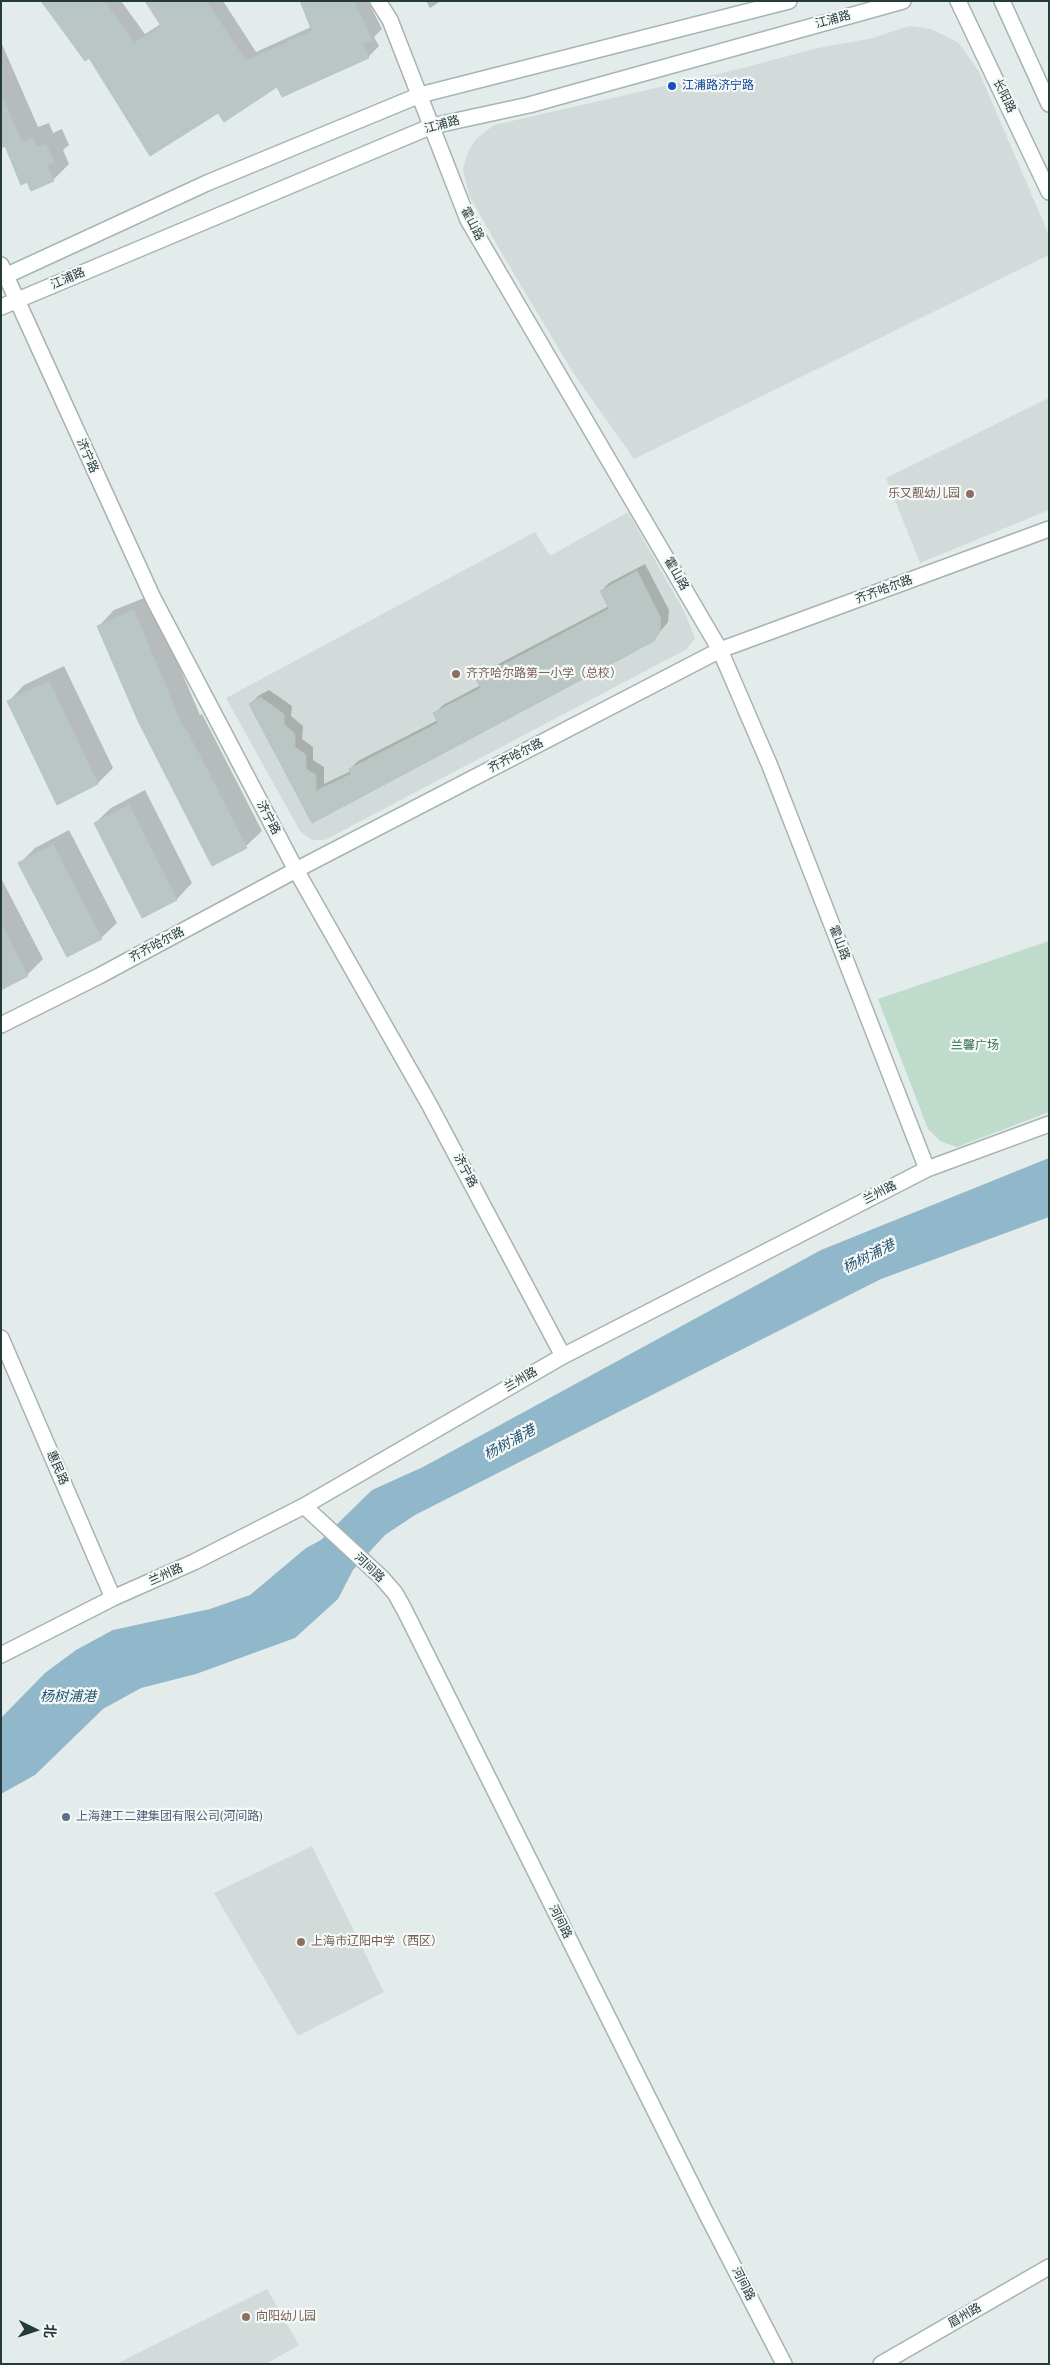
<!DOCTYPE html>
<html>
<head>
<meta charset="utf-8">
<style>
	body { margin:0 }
	#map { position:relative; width:1050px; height:2365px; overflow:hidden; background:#e3ecea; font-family:"Archivo Narrow","Noto Sans SC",sans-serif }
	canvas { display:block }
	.frame { position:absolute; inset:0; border:2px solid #253b3a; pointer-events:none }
	.north { position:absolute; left:10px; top:2305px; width:50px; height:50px; -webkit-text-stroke:4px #f4f8f7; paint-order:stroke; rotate:94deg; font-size:14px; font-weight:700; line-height:20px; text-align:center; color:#253b3a }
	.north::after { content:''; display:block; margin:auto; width:18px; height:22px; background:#253b3a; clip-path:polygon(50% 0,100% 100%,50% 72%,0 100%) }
</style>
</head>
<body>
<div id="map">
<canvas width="1050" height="2365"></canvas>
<div class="frame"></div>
<div class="north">北</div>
</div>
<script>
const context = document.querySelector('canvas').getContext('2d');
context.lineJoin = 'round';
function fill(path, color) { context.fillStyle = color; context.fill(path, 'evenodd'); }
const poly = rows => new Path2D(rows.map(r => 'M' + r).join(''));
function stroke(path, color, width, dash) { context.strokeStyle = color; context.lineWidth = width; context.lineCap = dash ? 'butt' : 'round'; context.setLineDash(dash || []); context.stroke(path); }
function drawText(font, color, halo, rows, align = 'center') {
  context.font = font + ' "Archivo Narrow","Noto Sans SC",sans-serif'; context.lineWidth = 4.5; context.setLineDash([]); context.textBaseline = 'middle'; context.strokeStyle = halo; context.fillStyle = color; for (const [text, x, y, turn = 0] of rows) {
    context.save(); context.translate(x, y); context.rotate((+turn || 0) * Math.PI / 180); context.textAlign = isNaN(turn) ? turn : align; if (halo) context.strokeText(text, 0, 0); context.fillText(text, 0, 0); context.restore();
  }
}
const built = poly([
	[909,26,931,29,959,43,979,72,1049,235,1049,255,634,459,574,374,498,247,469,195,463,169,468,152,476,139,494,125,739,69,818,48,873,38],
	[1049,398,1049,510,920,563,886,478],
	[628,512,685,613,695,638,687,649,340,832,325,840,312,840,300,831,226,698,535,532,550,556],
	[312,1846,384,1992,298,2036,214,1893],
	[267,2289,299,2345,266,2364,116,2364]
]);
const green = poly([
	[1049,941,1049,1112,957,1147,940,1141,928,1129,878,999]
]);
const water = poly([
	[1049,1158,1049,1217,881,1279,415,1515,385,1535,353,1570,338,1599,295,1638,196,1674,141,1688,103,1709,35,1775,1,1794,1,1718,45,1673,76,1650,113,1630,210,1609,250,1595,306,1548,321,1540,372,1490,423,1467,821,1250]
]);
const shadow = poly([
	[43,1,121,1,145,34,161,24,147,1,223,1,256,52,311,27,301,1,368,1,382,29,374,37,379,46,368,57,277,85,218,111,89,56],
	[426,1,441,1,430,8],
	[1,42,38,127,49,123,53,133,62,129,69,145,63,150,69,164,53,180,6,145,1,147],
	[645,564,669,610,668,622,653,640,312,821,250,704,258,696,269,690,292,706,291,716,303,726,302,739,313,747,313,760,324,767,324,784,351,771,350,769,358,761,438,720,435,713,443,705,481,685,478,679,485,671,609,606,601,591,609,583],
	[149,596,200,715,202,714,262,831,246,846,99,626,114,610],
	[64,666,113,768,98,783,9,701,24,685],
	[145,790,192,883,177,899,143,916,95,823,111,808],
	[69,830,117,923,101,938,20,863,35,848],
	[1,878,43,959,27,975,1,988]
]);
const building = poly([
	[41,1,104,1,135,43,161,26,145,1,206,1,246,61,312,31,300,1,354,1,372,40,363,44,369,58,282,97,277,87,224,122,218,113,150,156,89,58,85,61,41,1],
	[1,94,22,142,33,138,37,147,46,144,54,162,47,165,54,181,31,191,27,182,21,185,5,146,1,148,1,94],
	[637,571,661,619,660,631,654,641,312,823,249,704,260,697,284,714,284,724,295,734,295,747,306,755,306,769,316,775,316,791,351,774,349,769,438,723,433,713,481,688,476,679,609,609,600,591,637,571],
	[134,610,184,730,186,729,247,848,212,866,138,721,97,626,134,610],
	[49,681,98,784,57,805,7,701,49,681],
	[129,805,177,900,142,918,94,823,129,805],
	[53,845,102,939,67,957,18,863,53,845],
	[1,924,28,976,1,990,1,924]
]);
const minor = poly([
	[378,1,390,20,468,220,720,650,770,766,927,1169],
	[1,265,153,598,296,870,429,1104,563,1356],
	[1,1025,99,976,296,870,720,650,1049,529],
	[1,1338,113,1598],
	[304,1506,381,1577,395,1593,404,1609,708,2217,784,2364],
	[1,1655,113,1598,194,1562,304,1506,563,1356,927,1169,1049,1124],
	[881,2364,1049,2267]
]);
const secondary = poly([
	[958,1,1049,192],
	[1002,1,1049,104],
	[1,278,207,183,420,95,789,1],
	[1,307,432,126,529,105,903,1]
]);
const markers = [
	[672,86,5,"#1a4fb4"],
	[970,494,5,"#8d6e63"],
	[456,674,5,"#8d6e63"],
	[66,1817,5,"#5c6f8a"],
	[301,1942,5,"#8d6e63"],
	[246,2317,5,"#8d6e63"]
];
const streetNames = [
	["江浦路",833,20,-15],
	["长阳路",1004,96,64],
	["江浦路",442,125,-15],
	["霍山路",472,224,63],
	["江浦路",68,279,-23],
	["济宁路",87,456,66],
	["霍山路",676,574,60],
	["齐齐哈尔路",884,590,-20],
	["齐齐哈尔路",516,756,-27],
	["济宁路",268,818,62],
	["霍山路",839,943,69],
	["齐齐哈尔路",157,945,-28],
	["济宁路",465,1171,62],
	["兰州路",880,1193,-27],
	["兰州路",521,1380,-30],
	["惠民路",57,1468,67],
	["河间路",369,1568,43],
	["兰州路",166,1575,-24],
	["河间路",560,1922,63],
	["河间路",743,2284,63],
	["眉州路",965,2316,-30]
];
const transitNames = [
	["江浦路济宁路",682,86]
];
const educationNames = [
	["乐又靓幼儿园",960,494,"right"],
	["齐齐哈尔路第一小学（总校）",466,674],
	["上海市辽阳中学（西区）",311,1942],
	["向阳幼儿园",256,2317]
];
const parkNames = [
	["兰馨广场",975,1046]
];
const serviceNames = [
	["上海建工二建集团有限公司(河间路)",76,1817]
];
const waterNames = [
	["杨树浦港",869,1257,-27],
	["杨树浦港",510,1443,-29],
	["杨树浦港",68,1697]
];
fill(built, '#d2dbd9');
fill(green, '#bedbcc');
fill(water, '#91b7cb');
fill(shadow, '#0003');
fill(building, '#b9c6c3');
stroke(building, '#b6c5c2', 1);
stroke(minor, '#a6b3b2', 18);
stroke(secondary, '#a3b6b3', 18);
stroke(minor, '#fff', 15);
stroke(secondary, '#fff', 15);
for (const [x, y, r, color] of markers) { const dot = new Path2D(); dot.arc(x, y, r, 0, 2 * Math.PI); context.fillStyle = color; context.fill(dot); stroke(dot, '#f4f8f7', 2); }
drawText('12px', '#253b3a', '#f4f8f7', streetNames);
drawText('12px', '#164399', '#f4f8f7', transitNames, 'left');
drawText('12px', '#785e54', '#f4f8f7', educationNames, 'left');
drawText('12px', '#336e56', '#f4f8f7', parkNames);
drawText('12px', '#4e5e75', '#f4f8f7', serviceNames, 'left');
drawText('italic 14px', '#245572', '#f4f8f7', waterNames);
</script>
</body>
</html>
